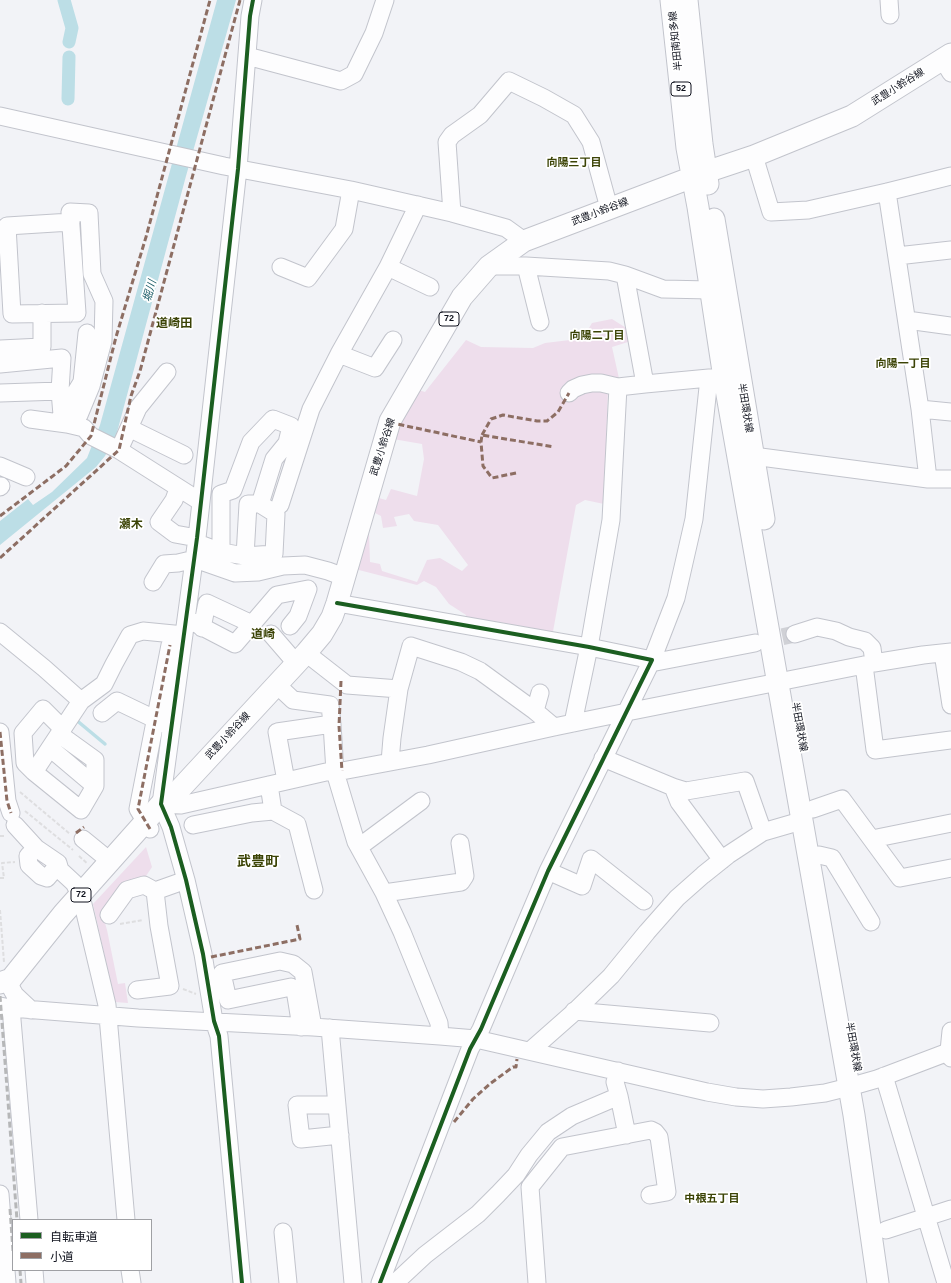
<!DOCTYPE html>
<html>
<head>
<meta charset="utf-8">
<style>
	body { margin:0 }
	#map { position:relative; width:951px; height:1283px; overflow:hidden; background:#f2f3f7; font-family:Arial,"Noto Sans JP",sans-serif }
	canvas { display:block }
	.legend { position:absolute; left:12px; top:1219px; width:140px; height:52px; box-sizing:border-box; background:#fff; border:1px solid #9fa0a4; margin:0; padding:5px 7px; list-style:none; font-size:12px; color:#0e111c }
	.legend li { display:flex; align-items:center; gap:8px; height:20px }
	.legend b { width:20px; border:1px solid #9fa0a4 }
</style>
</head>
<body>
<div id="map">
<canvas width="951" height="1283"></canvas>
<ul class="legend">
<li><b style="height:5px;background:#1b5e20"></b>自転車道</li>
<li><b style="height:5px;background:#8d6e63"></b>小道</li>
</ul>
</div>
<script>
const context = document.querySelector('canvas').getContext('2d');
context.lineJoin = 'round';
function fill(path, color) { context.fillStyle = color; context.fill(path, 'evenodd'); }
const poly = rows => new Path2D(rows.map(r => 'M' + r).join(''));
function stroke(path, color, width, dash) { context.strokeStyle = color; context.lineWidth = width; context.lineCap = dash ? 'butt' : 'round'; context.setLineDash(dash || []); context.stroke(path); }
function drawText(font, color, halo, rows, align = 'center') {
  context.font = font + ' Arial,"Noto Sans JP",sans-serif'; context.lineWidth = 3.5; context.setLineDash([]); context.textBaseline = 'middle'; context.strokeStyle = halo; context.fillStyle = color; for (const [text, x, y, turn = 0] of rows) {
    context.save(); context.translate(x, y); context.rotate((+turn || 0) * Math.PI / 180); context.textAlign = isNaN(turn) ? turn : align; if (halo) context.strokeText(text, 0, 0); context.fillText(text, 0, 0); context.restore();
  }
}
const green = poly([
	[612,319,631,331,628,342,612,347,620,383,608,388,604,504,585,500,576,505,552,637,466,622,466,615,449,604,436,587,424,581,417,585,355,569,364,533,369,533,370,562,380,564,382,571,417,582,427,560,440,558,462,571,468,565,438,525,414,521,409,514,394,517,397,526,383,528,381,516,371,511,375,497,386,500,391,489,417,496,424,459,422,444,393,439,415,389,425,392,466,340,481,347,533,348,545,343,570,340,586,333,592,323],
	[146,847,152,867,144,879,103,916,107,930,118,984,125,983,128,1003,115,1002,93,904]
]);
const water = poly([
	[217,0,236,0,186,176,116,436,105,456,96,467,0,545,0,521,28,499,33,505,52,492,87,458,100,425]
]);
const stream = poly([
	[75,719,105,744]
]);
const canal = poly([
	[64,0,72,28,69,42],
	[68,99,69,57]
]);
const minorTunnel = poly([
	[758,642,795,634]
]);
const path = poly([
	[20,792,70,834],
	[25,811,73,850],
	[0,836,5,836],
	[79,856,88,864],
	[0,878,4,878,2,863,15,862],
	[0,910,4,962],
	[120,924,143,920],
	[183,989,196,994]
]);
const minor = poly([
	[889,0,890,15],
	[247,56,341,81,354,74,374,33,385,0],
	[943,60,951,73],
	[0,116,224,166,351,190,452,213,506,228,524,241],
	[754,156,771,212,808,210,887,192,951,176],
	[887,192,920,409,928,479],
	[452,213,447,142,452,135,480,115,509,81,544,98,574,115,591,142,609,208],
	[897,256,951,250],
	[489,266,526,266,609,271,625,275,645,384,709,378],
	[526,266,540,322],
	[281,267,308,278,344,229,351,190],
	[388,267,430,287],
	[625,275,663,289,710,290],
	[907,320,951,326],
	[0,349,42,347,42,313],
	[339,354,375,368,393,340],
	[0,364,62,358,60,391],
	[724,378,709,378,694,519,676,598,652,660,656,662,755,643],
	[0,393,60,391,62,415,67,424,84,428,91,436,119,450,201,502],
	[569,393,573,389,582,385,592,383,601,383,618,387],
	[920,409,951,412],
	[62,415,82,382,87,333],
	[30,419,67,424,79,415,91,386,103,341,104,301,92,274,89,213,70,212,77,313,12,314,7,226,71,222],
	[129,428,184,455],
	[119,450,138,408,167,372],
	[753,456,928,479,951,479],
	[0,466,26,477],
	[0,487,1,486],
	[178,489,174,500,159,522,175,534,197,538],
	[280,505,311,409,339,354,388,267,418,205],
	[197,543,221,552,245,556,248,504,260,504,274,459,287,443,291,426,273,419,251,442,233,490,221,494,221,552],
	[245,556,274,554,276,514,260,504],
	[153,582,164,564,178,563,195,559,235,573,258,572,283,566,305,565,328,571,344,577],
	[337,603,589,647,652,660,548,871,481,1029,470,1049,380,1283],
	[187,619,235,644,277,595,308,589,298,616,290,626],
	[202,628,207,603,252,624],
	[0,632,44,668,81,701,104,684,114,664,130,635,143,631,184,635],
	[271,634,296,663],
	[795,634,817,627,836,631,849,637,865,641,872,648,874,663],
	[306,653,347,685,399,689],
	[943,653,951,705],
	[864,665,875,750,951,740],
	[276,684,293,700,330,705,332,724],
	[535,711,540,693],
	[102,713,117,701,165,724],
	[573,723,589,647,611,520,618,387,645,384],
	[0,732,7,801,11,813],
	[59,734,95,760,95,786,81,810,34,772,81,701],
	[50,748,95,786],
	[603,758,673,787,679,802,722,860],
	[390,762,392,738,399,689,411,646,461,662,480,671,535,711,554,727],
	[34,772,25,763,23,733,43,709,63,729],
	[286,781,277,732,332,724,335,772,356,842,384,893,402,932,439,1023,440,1036],
	[269,785,273,811,297,824,314,890],
	[673,787,686,791,745,781,763,832],
	[161,804,181,805,326,772,342,771,428,755,554,727,627,712,874,663,923,655,951,652],
	[813,809,842,799,900,878,951,868],
	[15,825,36,848],
	[193,825,252,813,273,811],
	[150,829,138,809,170,645],
	[83,839,110,861],
	[872,839,951,823],
	[359,847,421,801],
	[819,855,832,858,871,922],
	[60,870,53,871,47,878,41,876,29,865,28,856,36,848,58,863,60,870,74,883,81,896,107,1005,126,1220],
	[548,871,582,886,591,859,644,901],
	[384,893,461,882,465,876,460,843],
	[109,915,127,890,144,885,155,891],
	[11,979,11,988,15,995,31,1010],
	[137,990,170,986,159,926,155,891,186,880],
	[0,1006,11,1008,138,1018,313,1027,440,1036,476,1039,707,1092,736,1097,763,1099,791,1097,825,1093,849,1087,877,1079,951,1051],
	[11,1008,29,1220],
	[574,1011,710,1023],
	[301,1027,295,990,291,987,228,1000,222,973,280,961,293,964,303,972,313,1027],
	[330,1028,353,1283],
	[951,1031,949,1051,951,1058],
	[530,1051,572,1014,611,976,647,932,677,898,703,875,728,855,763,832,801,821],
	[884,1076,946,1283],
	[619,1096,627,1135],
	[337,1105,297,1105,301,1139,340,1135],
	[0,1194,7,1283],
	[886,1230,951,1209],
	[283,1232,288,1283],
	[34,1270,35,1283],
	[130,1270,132,1283],
	[242,1283,219,1036,214,1021,203,954,186,880,171,827,161,804,197,538,238,169,250,16,253,0],
	[395,1283,425,1255,478,1214,498,1194,516,1175,529,1155,548,1132,572,1116,619,1096,615,1082,618,1071],
	[537,1283,530,1187,562,1147,651,1130,655,1132,659,1137,667,1192,650,1195]
]);
const major = poly([
	[671,0,687,148,698,207,724,378,854,1115,878,1283],
	[687,0,702,144,708,184],
	[714,219,764,519],
	[0,983,11,979,63,914,161,804,180,789,306,653,322,634,332,617,337,603,390,421,462,297,489,266,524,241,706,172,754,156,852,116,951,54]
]);
const rail = poly([
	[0,996,17,1220],
	[10,1209,13,1251],
	[20,1270,21,1283]
]);
const quiet = poly([
	[390,421,397,424,481,442],
	[482,435,491,419,503,415,537,421,547,421,558,412,569,393],
	[516,473,492,478,483,466,481,442,482,435,554,447],
	[0,516,66,466,91,436,116,337,146,237,210,0],
	[0,558,119,450,131,396,140,371,240,0],
	[341,681,339,726,342,771],
	[0,732,7,801,11,813],
	[150,829,138,809,170,645],
	[76,833,84,827],
	[211,957,300,939,297,925],
	[454,1122,473,1099,491,1083,513,1067,516,1067,517,1059]
]);
const cycleway = poly([
	[337,603,589,647,652,660,548,871,481,1029,470,1049,380,1283],
	[242,1283,219,1036,214,1021,203,954,186,880,171,827,161,804,197,538,238,169,250,16,253,0]
]);
const shields = [
	[681,89,20],
	[449,319,20],
	[81,895,20]
];
const shieldNames = [
	["52",681,89],
	["72",449,319],
	["72",81,895]
];
const streetNames = [
	["半田南知多線",676,41,-96],
	["武豊小鈴谷線",898,87,-32],
	["武豊小鈴谷線",600,212,-21],
	["半田環状線",745,408,81],
	["武豊小鈴谷線",383,447,-72],
	["半田環状線",799,727,80],
	["武豊小鈴谷線",228,736,-47],
	["半田環状線",853,1047,80]
];
const neighbourhoodNames = [
	["向陽三丁目",574,163],
	["向陽二丁目",597,336],
	["向陽一丁目",903,364],
	["中根五丁目",712,1199]
];
const waterNames = [
	["堀川",150,291,-74]
];
const quarterNames = [
	["道崎田",174,324],
	["瀬木",131,525],
	["道崎",263,635]
];
const districtNames = [
	["武豊町",258,862]
];
fill(green, '#eedeec');
fill(water, '#bcdee6');
stroke(stream, '#bcdee6', 3.5);
stroke(canal, '#bcdee6', 13);
stroke(minorTunnel, '#d0d1d6', 17, [17, 8]);
stroke(minor, '#c2c4cc', 19);
stroke(major, '#c2c4cc', 23);
stroke(path, '#dedee0', 2, [4, 2]);
stroke(minor, '#fdfdfe', 17);
stroke(major, '#fdfdfe', 21);
stroke(rail, '#b6b7b8', 3, [6, 3]);
stroke(quiet, '#8d6e63', 3, [6, 3]);
stroke(cycleway, '#1b5e20', 4);
for (const [x, y, w] of shields) { const box = new Path2D(); box.roundRect(x - w / 2, y - 7, w, 14, 3); context.fillStyle = '#fff'; context.fill(box); stroke(box, '#0e111c', 1); }
drawText('bold 9px', '#0e111c', null, shieldNames);
drawText('10px', '#0e111c', '#fff', streetNames);
drawText('bold 11px', '#3b4305', '#fff', neighbourhoodNames);
drawText('italic 11px', '#1d5d68', '#fff', waterNames);
drawText('bold 12px', '#3b4305', '#fff', quarterNames);
drawText('bold 14px', '#3b4305', '#fff', districtNames);
</script>
</body>
</html>
